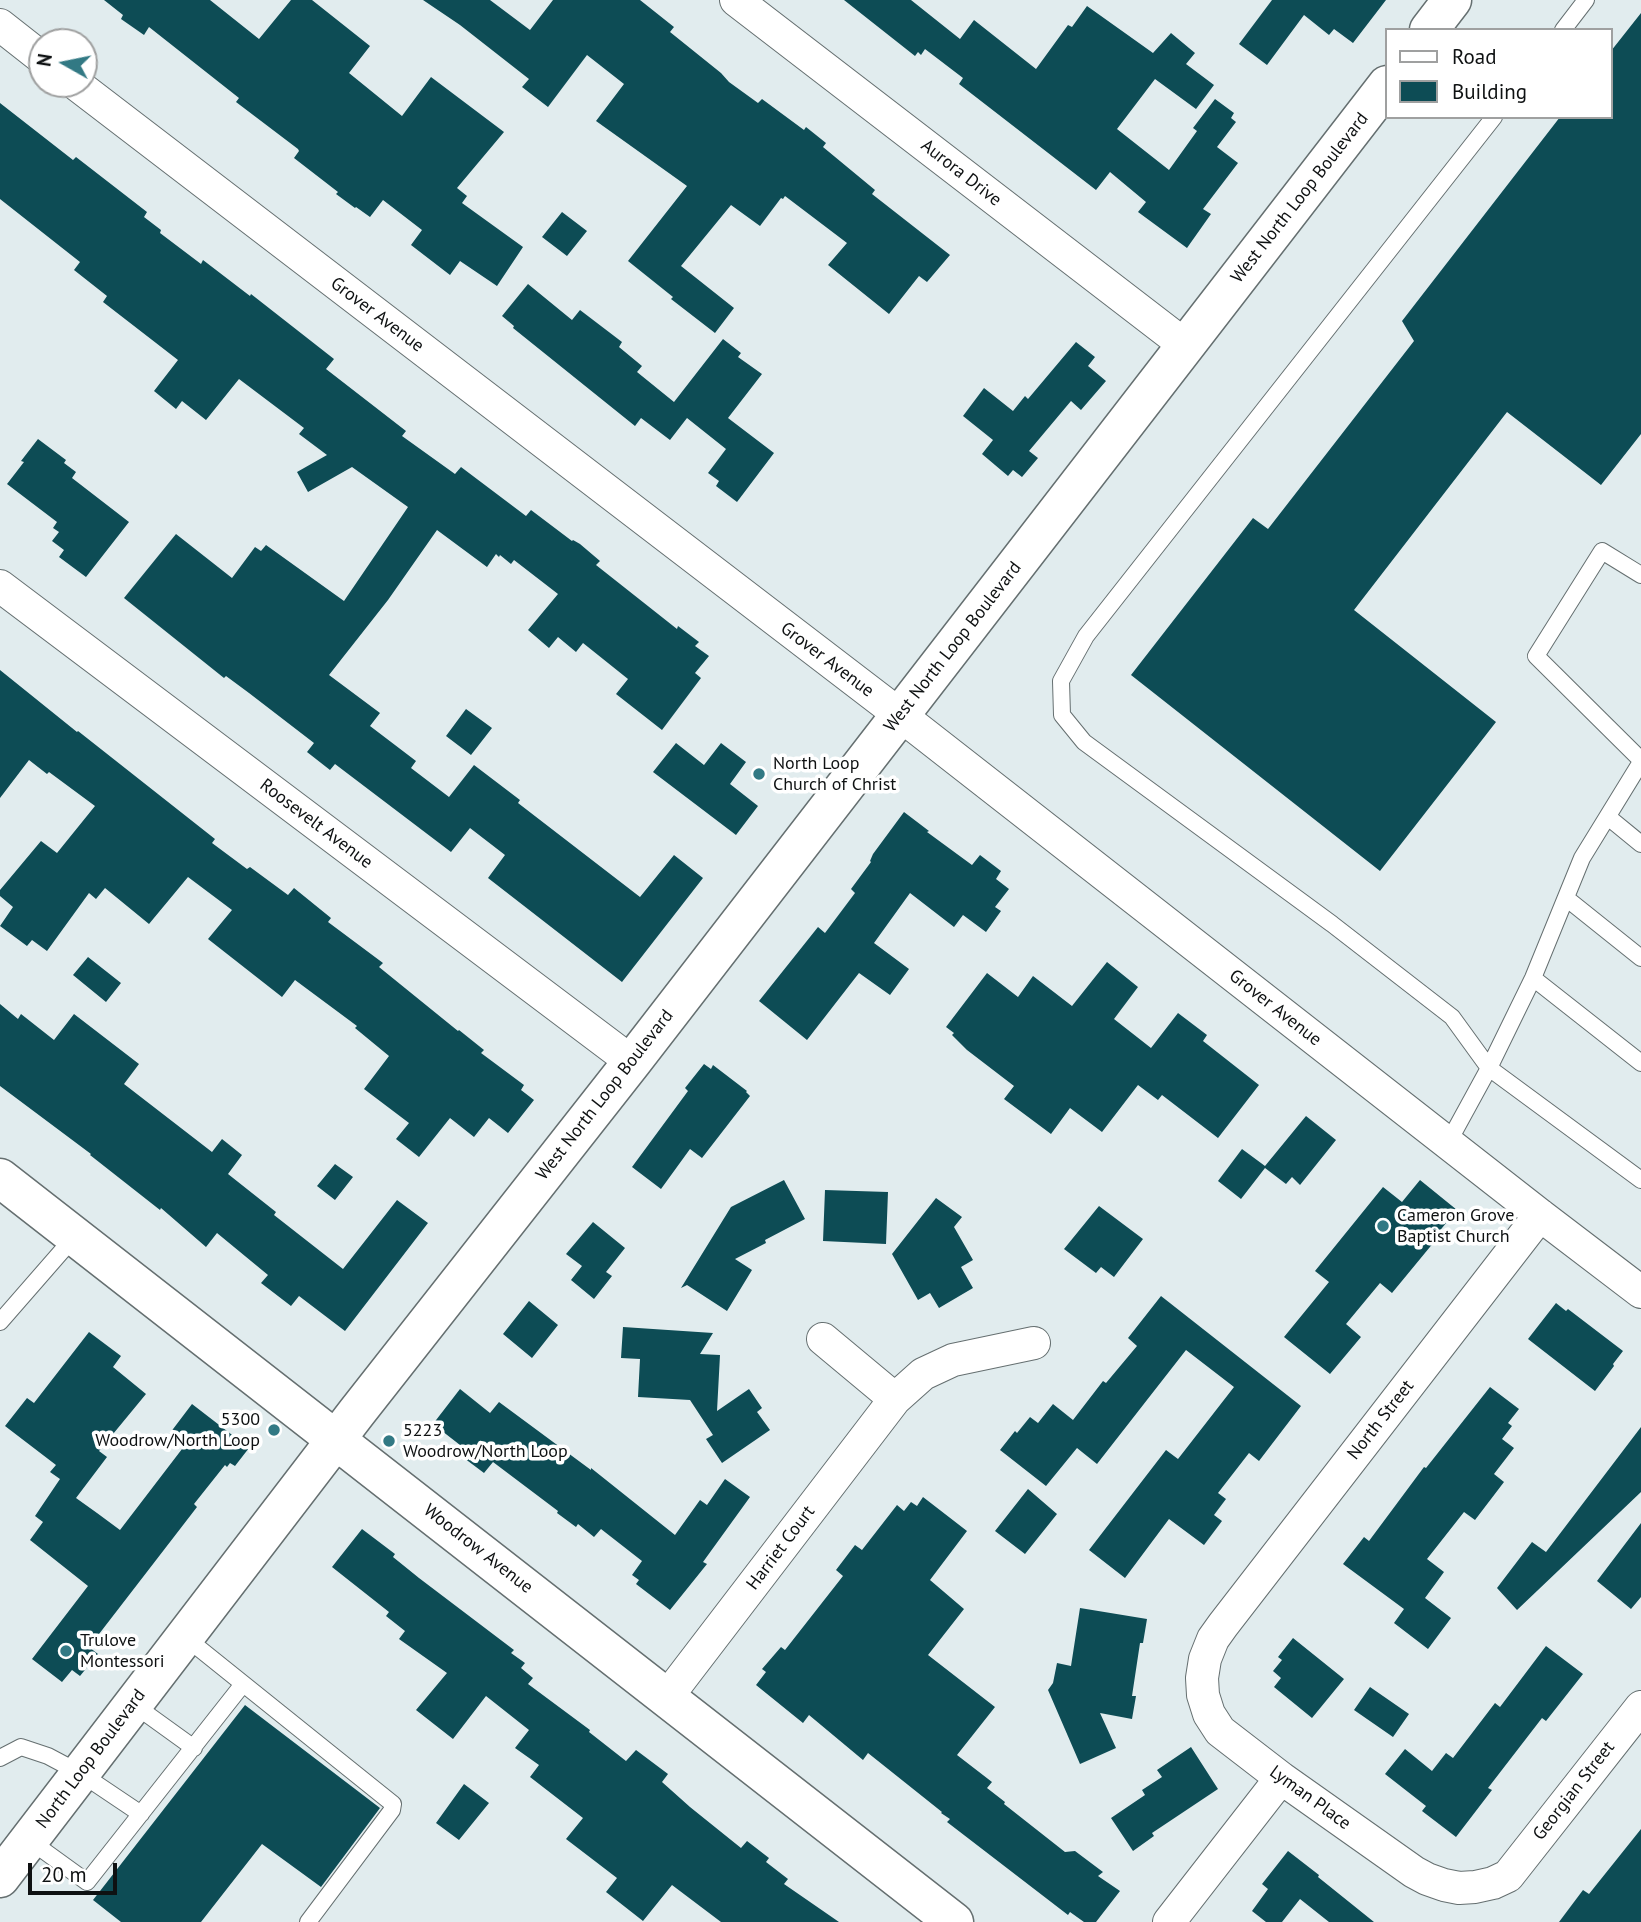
<!DOCTYPE html>
<html>
<head>
<meta charset="utf-8">
<style>
	body { margin:0 }
	#map { position:relative; width:1641px; height:1922px; overflow:hidden; background:#e1ecee; font-family:"PT Sans",sans-serif }
	canvas { display:block }
	.legend { position:absolute; left:1385px; top:28px; width:228px; height:91px; box-sizing:border-box; background:#fff; border:2px solid #9fa0a0; margin:0; padding:9px 12px; list-style:none; font-size:21px; color:#0e1112 }
	.legend li { display:flex; align-items:center; gap:14px; height:35px }
	.legend b { width:35px; border:2px solid #9fa0a0 }
	.north { position:absolute; left:28px; top:28px; width:70px; height:70px; box-sizing:border-box; background:#fff; border:2px solid #9fa0a0; border-radius:50%; rotate:279deg; font-size:19px; font-weight:700; line-height:28px; text-align:center; color:#0e1112 }
	.north::after { content:''; display:block; margin:auto; width:24px; height:32px; background:#327984; clip-path:polygon(50% 0,100% 100%,50% 72%,0 100%) }
	.scale { position:absolute; left:28px; top:1863px; width:89px; height:32px; box-sizing:border-box; border:4px solid #0e1112; border-top:0; padding-left:9px; font-size:21px; line-height:24px; white-space:nowrap; color:#0e1112; -webkit-text-stroke:5px #fff; paint-order:stroke }
</style>
</head>
<body>
<div id="map">
<canvas width="1641" height="1922"></canvas>
<ul class="legend">
<li><b style="height:9px;background:#fff"></b>Road</li>
<li><b style="height:19px;background:#0d4c55"></b>Building</li>
</ul>
<div class="north">N</div>
<div class="scale">20 m</div>
</div>
<script>
const context = document.querySelector('canvas').getContext('2d');
context.lineJoin = 'round';
function fill(path, color) { context.fillStyle = color; context.fill(path, 'evenodd'); }
const poly = rows => new Path2D(rows.map(r => 'M' + r).join(''));
function stroke(path, color, width, dash) { context.strokeStyle = color; context.lineWidth = width; context.lineCap = dash ? 'butt' : 'round'; context.setLineDash(dash || []); context.stroke(path); }
function drawText(font, color, halo, rows, align = 'center') {
  context.font = font + ' "PT Sans",sans-serif'; context.lineWidth = 7; context.setLineDash([]); context.textBaseline = 'middle'; context.strokeStyle = halo; context.fillStyle = color; for (const [text, x, y, turn = 0] of rows) {
    context.save(); context.translate(x, y); context.rotate((+turn || 0) * Math.PI / 180); context.textAlign = isNaN(turn) ? turn : align; if (halo) context.strokeText(text, 0, 0); context.fillText(text, 0, 0); context.restore();
  }
}
const building = poly([
	[104,0,210,0,259,39,291,0,312,0,370,46,349,73,402,116,431,77,504,132,457,188,467,196,462,203,523,247,497,286,460,261,450,275,411,245,422,230,383,200,370,217,356,207,355,208,336,194,338,192,294,158,299,151,298,149,236,102,239,98,149,27,144,35,121,19,123,15],
	[423,0,490,0,530,30,553,0,640,0,674,27,670,32,721,73,729,82,758,103,762,99,804,130,806,127,826,143,823,147,875,190,872,194,950,255,927,282,919,276,889,314,828,265,847,243,785,196,783,199,781,198,760,226,731,205,681,266,734,308,715,333,671,299,673,297,628,261,687,186,596,121,624,84,587,55,548,107,522,87,529,79,460,25],
	[844,0,911,0,960,39,974,20,1036,69,1068,25,1072,27,1087,6,1153,53,1171,33,1195,53,1186,64,1214,85,1196,109,1155,79,1117,129,1169,170,1197,131,1193,128,1215,99,1234,113,1231,118,1236,122,1217,147,1238,163,1203,209,1211,214,1187,248,1138,212,1146,202,1110,172,1096,190,959,84,963,78,925,49,921,55,918,52,915,56],
	[1272,0,1386,0,1353,43,1334,29,1329,35,1304,15,1267,65,1239,44],
	[1641,13,1641,434,1601,485,1507,412,1354,610,1496,722,1380,871,1131,675,1253,518,1268,529,1414,341,1402,321,1560,117,1611,117,1611,51],
	[0,103,73,160,76,157,147,212,144,217,161,230,160,233,201,264,203,260,250,296,251,294,334,359,326,369,406,431,402,436,455,474,461,467,526,516,531,510,572,541,573,540,580,544,600,561,596,565,677,629,678,626,699,642,695,646,709,656,695,673,701,678,662,730,616,694,628,679,583,643,576,652,558,637,549,648,528,630,558,594,514,560,511,564,500,555,499,557,496,554,487,567,437,530,388,600,329,675,380,713,370,726,416,761,411,768,449,797,474,765,520,800,518,803,640,897,674,855,703,878,622,982,488,878,505,855,470,828,451,852,335,764,330,770,307,752,314,743,249,693,226,676,224,678,124,598,176,534,232,578,255,547,261,551,266,545,344,601,408,507,352,467,308,492,297,472,327,455,299,434,304,428,239,379,206,420,182,401,176,409,154,391,178,360,103,302,107,296,74,270,80,262,0,199],
	[562,212,587,231,567,256,542,237],
	[528,284,572,320,580,310,622,342,619,347,642,366,637,372,674,402,723,339,741,353,738,357,762,374,728,418,774,453,737,502,716,486,719,481,708,473,726,449,687,418,670,440,641,418,635,426,513,328,514,326,502,316],
	[1076,342,1095,357,1088,366,1106,381,1081,410,1071,401,1029,451,1038,458,1022,477,1013,470,1008,476,982,454,993,440,963,416,984,388,1013,411,1025,396,1028,399],
	[38,439,66,460,64,463,76,472,72,478,129,522,86,577,59,557,64,550,52,541,59,532,53,528,57,522,7,484,24,462,21,461],
	[0,670,77,732,78,731,215,839,212,843,247,869,250,867,288,895,294,888,331,918,328,922,383,963,379,967,458,1031,459,1030,484,1050,481,1053,524,1085,521,1090,534,1100,508,1133,489,1118,474,1137,450,1118,419,1157,396,1139,409,1123,364,1089,389,1056,355,1028,357,1026,295,980,282,997,208,939,232,910,188,877,149,924,105,888,96,899,89,893,47,951,32,940,27,946,0,926,13,907,0,896,0,890,41,841,57,853,95,806,49,772,47,774,29,760,0,798],
	[466,709,492,728,471,755,446,736],
	[676,743,704,765,721,743,746,762,730,784,758,806,736,835,653,772],
	[904,812,929,831,927,832,972,865,980,855,1001,871,996,879,1009,889,995,907,1001,911,986,932,963,915,954,927,910,893,874,943,909,969,890,995,859,973,807,1040,759,1001,818,927,825,933,855,893,851,889,871,862,870,861,873,854],
	[88,957,121,983,106,1002,73,975],
	[1107,962,1138,987,1114,1019,1151,1048,1178,1013,1207,1035,1203,1041,1259,1085,1218,1138,1162,1095,1158,1100,1138,1085,1102,1132,1070,1108,1051,1134,1004,1099,1014,1086,967,1050,952,1035,954,1033,946,1027,987,973,1018,997,1033,976,1072,1006],
	[0,1004,18,1019,21,1014,54,1040,74,1014,139,1064,124,1084,212,1152,222,1139,242,1155,228,1174,276,1212,274,1215,343,1269,397,1200,428,1223,345,1331,299,1296,291,1306,261,1283,268,1275,217,1233,206,1247,161,1208,160,1210,90,1155,91,1154,0,1086],
	[704,1064,711,1069,713,1065,747,1091,746,1092,750,1096,702,1158,690,1149,661,1189,632,1167,688,1091,685,1088],
	[1306,1116,1336,1140,1300,1185,1292,1177,1286,1184,1265,1168,1241,1199,1218,1181,1242,1149,1265,1166],
	[335,1164,353,1177,335,1200,317,1186],
	[784,1180,805,1219,765,1240,766,1243,735,1259,752,1270,727,1311,687,1285,681,1288,731,1207],
	[1420,1180,1457,1210,1437,1234,1439,1236,1392,1293,1380,1283,1346,1324,1361,1337,1330,1374,1284,1337,1329,1282,1315,1271,1383,1187,1402,1202],
	[825,1190,888,1192,886,1244,823,1241],
	[936,1198,962,1217,954,1227,973,1260,961,1267,973,1288,939,1308,930,1293,918,1300,892,1254],
	[1099,1206,1143,1239,1114,1277,1101,1267,1096,1273,1064,1249],
	[593,1222,625,1248,606,1272,612,1276,594,1299,571,1280,582,1266,566,1254],
	[1161,1296,1301,1406,1259,1461,1249,1453,1218,1493,1226,1499,1214,1515,1222,1521,1204,1545,1169,1519,1125,1578,1089,1550,1166,1450,1178,1459,1234,1387,1186,1350,1097,1464,1077,1448,1046,1486,1000,1450,1015,1431,1017,1433,1030,1417,1038,1423,1053,1404,1073,1420,1103,1381,1106,1383,1137,1346,1128,1338],
	[529,1301,558,1325,532,1358,503,1334],
	[1556,1303,1566,1311,1568,1309,1623,1351,1613,1364,1614,1366,1595,1391,1528,1339],
	[623,1327,713,1333,700,1354,720,1355,717,1411,749,1389,762,1408,757,1412,770,1430,722,1463,706,1439,713,1435,690,1400,638,1397,640,1359,621,1358],
	[89,1332,121,1356,113,1367,146,1394,99,1451,107,1457,76,1498,97,1513,120,1530,182,1449,167,1437,192,1404,249,1448,235,1466,230,1463,227,1467,225,1465,194,1504,197,1507,89,1647,98,1654,80,1676,72,1670,62,1682,32,1659,88,1586,30,1540,43,1522,35,1516,60,1479,50,1472,56,1465,5,1426,27,1398,34,1403],
	[1490,1387,1519,1409,1508,1423,1512,1426,1502,1439,1514,1448,1494,1474,1504,1482,1475,1520,1464,1512,1427,1559,1444,1572,1425,1598,1451,1618,1428,1649,1394,1623,1404,1609,1343,1564,1364,1537,1369,1541,1424,1467,1426,1468],
	[460,1389,490,1413,499,1402,591,1470,591,1468,675,1535,700,1500,707,1505,725,1479,750,1497,703,1562,707,1564,670,1610,636,1584,639,1580,632,1575,642,1561,601,1529,594,1537,578,1524,576,1527,557,1513,558,1511,493,1462,484,1473,464,1458,469,1452,433,1424],
	[1641,1427,1641,1492,1517,1610,1497,1588,1532,1542,1546,1552],
	[1028,1489,1057,1514,1025,1554,995,1531],
	[923,1497,967,1531,930,1580,964,1609,928,1655,995,1707,957,1755,992,1782,987,1788,1005,1802,1004,1804,1065,1852,1075,1851,1103,1872,1098,1876,1120,1891,1096,1922,1084,1922,1070,1912,1068,1915,947,1822,950,1819,941,1813,942,1812,868,1753,863,1760,809,1715,803,1723,756,1685,766,1672,762,1669,781,1647,785,1650,843,1576,836,1570,855,1545,862,1550,897,1505,904,1511,911,1502,917,1506],
	[1641,1523,1641,1597,1631,1609,1597,1581],
	[362,1529,395,1554,393,1557,419,1578,514,1650,511,1653,525,1663,521,1668,533,1678,528,1684,590,1730,589,1732,626,1761,636,1750,668,1774,662,1782,690,1807,741,1848,747,1841,769,1858,766,1862,788,1879,784,1884,839,1922,721,1922,672,1885,643,1921,606,1892,617,1878,566,1839,583,1818,530,1777,539,1765,515,1748,529,1730,486,1696,453,1739,416,1710,447,1673,399,1639,405,1631,386,1616,389,1612,332,1567],
	[1080,1608,1147,1619,1143,1643,1140,1643,1132,1696,1136,1696,1132,1719,1100,1713,1116,1748,1080,1764,1048,1690,1053,1683,1057,1663,1071,1666],
	[1293,1638,1344,1679,1312,1718,1274,1687,1281,1678,1273,1671,1282,1660,1278,1657],
	[1546,1646,1583,1674,1546,1721,1542,1718,1488,1788,1492,1790,1456,1837,1422,1811,1426,1806,1385,1774,1405,1749,1432,1771,1446,1753,1453,1758,1495,1703,1500,1707],
	[1370,1687,1409,1714,1393,1737,1354,1710],
	[245,1705,380,1808,321,1887,262,1844,201,1922,121,1922,93,1900],
	[1191,1747,1218,1789,1152,1833,1154,1836,1133,1851,1111,1818,1145,1795,1142,1790,1162,1777,1157,1770],
	[464,1784,489,1803,459,1840,436,1823],
	[1641,1829,1641,1922,1559,1922,1583,1890,1589,1894],
	[1288,1851,1319,1875,1318,1877,1374,1922,1329,1922,1300,1899,1282,1922,1266,1922,1252,1911,1268,1889,1262,1884]
]);
const service = poly([
	[1563,30,1586,0],
	[1494,117,1086,636,1061,681,1062,715,1084,742,1332,924,1452,1017,1489,1068,1641,1180],
	[1641,575,1602,551,1536,656,1641,760],
	[1608,817,1641,844],
	[1566,898,1641,958],
	[1533,978,1641,1063],
	[1448,1143,1489,1068,1533,978,1582,858,1641,762],
	[0,1322,75,1236],
	[185,1637,393,1804,392,1810,308,1922],
	[133,1704,194,1748],
	[0,1758,21,1747,48,1756,80,1773,141,1814],
	[29,1840,87,1882,243,1684]
]);
const minor = poly([
	[736,0,1186,346],
	[0,25,42,58],
	[76,84,900,715,1540,1215,1641,1292],
	[0,586,632,1062],
	[1540,1215,1223,1625,1213,1639,1205,1659,1202,1678,1203,1695,1209,1714,1220,1731,1281,1778,1414,1872,1427,1879,1444,1885,1459,1888,1475,1887,1493,1883,1508,1876,1641,1707],
	[823,1339,895,1399],
	[667,1697,895,1399,923,1374,953,1360,1034,1343],
	[1169,1922,1281,1778]
]);
const tertiary = poly([
	[1429,30,1452,0],
	[0,1178,954,1922],
	[0,1878,357,1412,632,1062,1387,85]
]);
const markers = [
	[759,774,7,"#327984"],
	[1383,1226,7,"#327984"],
	[274,1430,7,"#327984"],
	[389,1441,7,"#327984"],
	[66,1651,7,"#327984"]
];
const streetNames = [
	["Aurora Drive",961,173,38],
	["West North Loop Boulevard",1300,198,-52],
	["Grover Avenue",377,315,37],
	["West North Loop Boulevard",953,647,-52],
	["Grover Avenue",827,660,37],
	["Roosevelt Avenue",316,824,37],
	["Grover Avenue",1275,1008,38],
	["West North Loop Boulevard",605,1095,-52],
	["North Street",1381,1420,-52],
	["Harriet Court",781,1548,-53],
	["Woodrow Avenue",478,1549,38],
	["North Loop Boulevard",91,1759,-53],
	["Georgian Street",1574,1791,-52],
	["Lyman Place",1310,1798,36]
];
const poiNames = [
	["North Loop",773,764],
	["Church of Christ",773,785],
	["Cameron Grove",1397,1216],
	["Baptist Church",1397,1237],
	["5300",260,1420,"right"],
	["Woodrow/North Loop",260,1441,"right"],
	["5223",403,1431],
	["Woodrow/North Loop",403,1452],
	["Trulove",80,1641],
	["Montessori",80,1662]
];
fill(building, '#0d4c55');
stroke(service, '#656f70', 18);
stroke(minor, '#656f70', 34);
stroke(tertiary, '#656f70', 41);
stroke(service, '#fff', 16);
stroke(minor, '#fff', 32);
stroke(tertiary, '#fff', 38);
for (const [x, y, r, color] of markers) { const dot = new Path2D(); dot.arc(x, y, r, 0, 2 * Math.PI); context.fillStyle = color; context.fill(dot); stroke(dot, '#fff', 2.5); }
drawText('18px', '#0e1112', '#fff', streetNames);
drawText('18px', '#0e1112', '#fff', poiNames, 'left');
</script>
</body>
</html>
